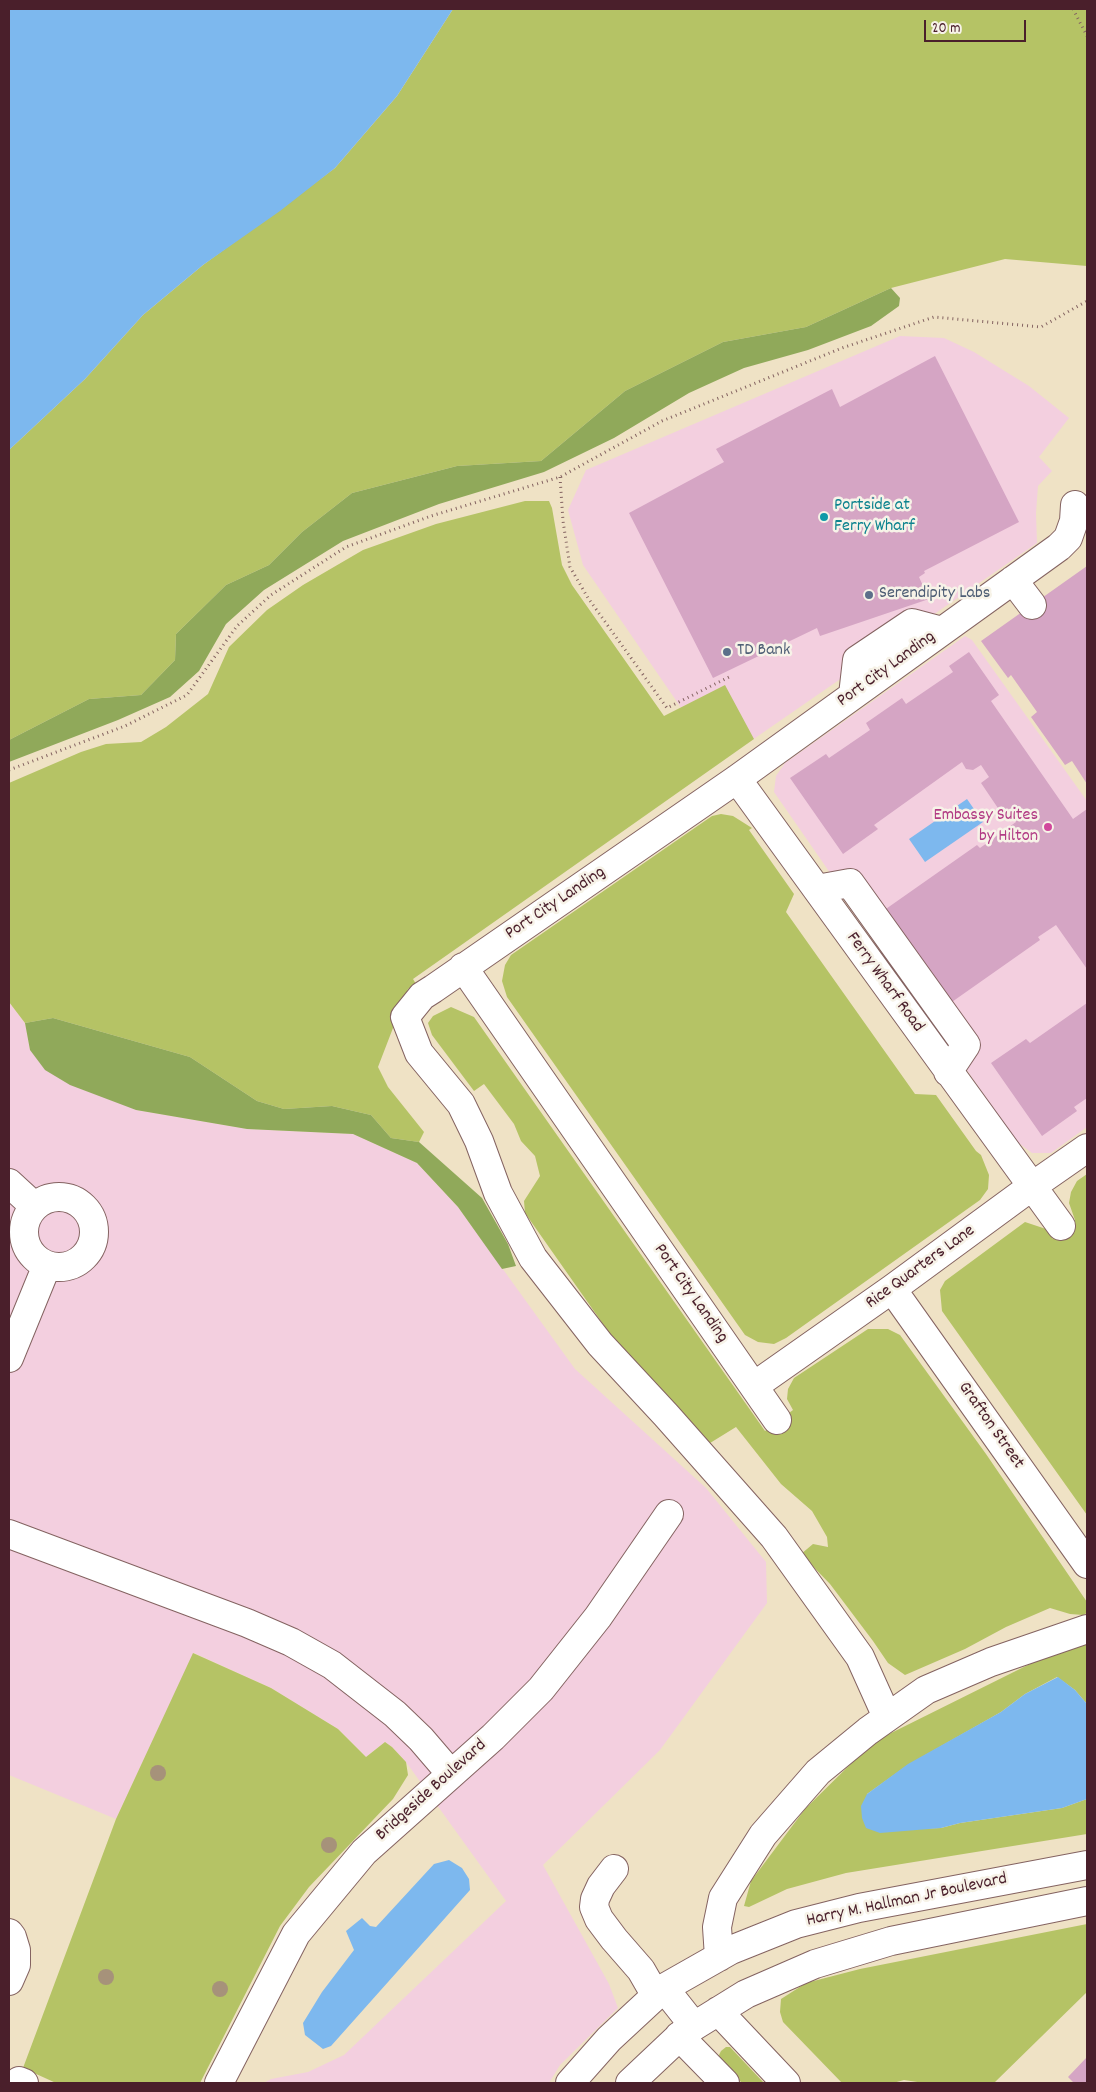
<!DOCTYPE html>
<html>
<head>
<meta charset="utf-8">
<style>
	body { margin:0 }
	#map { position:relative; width:1096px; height:2092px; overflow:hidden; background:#efe2c5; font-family:Dekko,sans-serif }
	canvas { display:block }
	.frame { position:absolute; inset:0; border:10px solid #4a1f2b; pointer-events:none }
	.scale { position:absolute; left:924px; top:20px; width:102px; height:22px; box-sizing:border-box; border:2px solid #4a1f2b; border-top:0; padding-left:6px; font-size:15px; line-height:18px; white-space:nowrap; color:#4a1f2b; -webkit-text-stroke:4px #f7f3e8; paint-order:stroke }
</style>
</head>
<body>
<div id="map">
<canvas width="1096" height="2092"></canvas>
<div class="frame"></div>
<div class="scale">20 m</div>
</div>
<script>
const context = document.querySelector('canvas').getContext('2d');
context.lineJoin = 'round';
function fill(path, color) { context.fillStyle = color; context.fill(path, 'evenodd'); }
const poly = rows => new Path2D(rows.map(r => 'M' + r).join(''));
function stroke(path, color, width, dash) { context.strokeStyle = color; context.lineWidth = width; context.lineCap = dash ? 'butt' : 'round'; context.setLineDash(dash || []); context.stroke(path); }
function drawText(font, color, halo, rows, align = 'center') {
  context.font = font + ' Dekko,sans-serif'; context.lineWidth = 5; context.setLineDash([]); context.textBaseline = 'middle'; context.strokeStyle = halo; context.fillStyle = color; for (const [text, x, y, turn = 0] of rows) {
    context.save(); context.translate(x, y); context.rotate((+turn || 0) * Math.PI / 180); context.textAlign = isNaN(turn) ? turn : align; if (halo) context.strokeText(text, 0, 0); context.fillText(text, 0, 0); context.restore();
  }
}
const built = poly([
	[900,336,944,338,974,352,1029,386,1069,418,1039,457,1052,471,1038,486,1036,513,1037,543,719,763,583,565,568,510,586,470],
	[965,636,972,640,1087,801,1087,1127,1051,1153,1032,1153,1016,1141,774,792,776,776,785,763],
	[9,1002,25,1023,30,1050,136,1110,247,1129,353,1134,417,1163,458,1207,575,1369,706,1488,766,1562,767,1603,660,1750,543,1865,609,1984,618,2008,560,2065,549,2083,264,2083,271,2079,308,2072,344,2055,506,1901,406,1762,392,1747,385,1742,366,1757,338,1729,271,1688,194,1653,116,1819,9,1775]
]);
const green = poly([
	[453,9,1087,9,1087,266,1005,259,891,288,806,327,723,342,625,391,541,461,457,466,352,493,302,532,269,565,226,585,176,634,175,660,141,695,89,699,9,740,9,450,85,379,143,315,203,265,335,168,397,96],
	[525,501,549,501,552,508,562,565,572,585,664,716,725,685,754,739,413,979,416,984,408,989,378,1067,388,1087,424,1132,419,1142,391,1138,371,1115,332,1106,284,1109,257,1101,190,1057,53,1018,25,1023,9,1002,9,783,81,752,106,744,141,742,166,727,208,694,229,647,267,610,303,585,363,550,436,524],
	[721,814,733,816,752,828,749,830,794,894,786,912,915,1094,936,1095,976,1151,981,1155,989,1175,988,1189,980,1200,786,1338,774,1344,758,1342,745,1335,507,997,502,981,505,965,511,955,712,816],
	[451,1007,474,1017,765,1431,793,1410,787,1399,788,1389,794,1378,868,1329,888,1329,900,1335,986,1454,1087,1602,1087,1613,1083,1615,1070,1614,1050,1608,1006,1627,965,1649,905,1675,888,1663,873,1641,830,1584,801,1554,813,1544,828,1547,827,1537,812,1511,781,1484,736,1427,702,1448,636,1371,525,1213,524,1201,540,1176,535,1156,521,1141,514,1124,484,1084,474,1091,432,1035,428,1023,433,1016],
	[1087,1174,1087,1515,942,1311,940,1290,945,1281,1025,1222,1046,1229,1053,1239,1075,1220,1069,1203,1071,1192,1077,1181],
	[1087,1639,1087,1704,1075,1690,1057,1677,1025,1694,1001,1712,908,1765,867,1794,911,1829,941,1828,960,1823,1062,1808,1087,1799,1087,1834,846,1873,787,1889,749,1907,744,1906,751,1881,805,1809,873,1742,1058,1650],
	[193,1653,271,1688,338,1729,366,1757,385,1742,392,1747,406,1762,408,1775,393,1799,309,1887,280,1926,200,2083,56,2083,23,2068,116,1819],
	[1087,1924,1087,1992,994,2083,924,2083,904,2080,893,2083,842,2083,783,2022,780,2012,781,1999,806,1983,860,1969],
	[726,2047,730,2047,764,2083,742,2083,720,2061,719,2055,721,2051]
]);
const forest = poly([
	[891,288,900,298,899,306,871,326,808,350,744,368,689,393,614,438,544,472,439,504,343,541,264,590,226,624,199,671,170,697,118,720,9,762,9,740,89,699,141,695,175,660,176,634,226,585,269,565,302,532,352,493,457,466,541,461,625,391,723,342,806,327],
	[53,1018,190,1057,257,1101,284,1109,332,1106,371,1115,391,1138,419,1142,482,1198,508,1244,516,1266,502,1269,458,1207,417,1163,353,1134,247,1129,136,1110,70,1085,45,1070,30,1050,25,1023]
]);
const water = poly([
	[9,9,453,9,397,96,335,168,280,211,203,265,143,315,85,379,9,450],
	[967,799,983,822,925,862,909,839],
	[1058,1677,1075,1690,1087,1704,1087,1799,1062,1808,960,1823,941,1828,880,1833,866,1828,862,1818,861,1806,867,1794,908,1764,1001,1712,1025,1694],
	[449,1860,462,1868,469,1879,470,1890,331,2046,323,2049,305,2035,303,2023,322,1992,354,1950,346,1931,362,1918,370,1926,376,1927,434,1864]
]);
const building = poly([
	[935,356,1019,522,924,571,925,573,919,577,929,599,820,636,817,628,713,678,629,513,724,462,716,449,832,389,840,407],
	[1087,566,1087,784,1072,761,1065,765,1031,717,1037,712,1011,675,1008,678,981,641],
	[969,652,999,695,991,701,1073,819,1087,809,1087,969,1056,925,1038,937,1040,940,949,1004,883,911,977,845,980,848,1016,822,1012,816,1006,820,981,783,989,777,981,765,973,770,966,769,962,762,874,825,878,829,843,854,790,778,826,754,829,758,870,730,866,723,902,698,906,704,953,672,949,666],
	[1087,1003,1087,1098,1074,1107,1077,1111,1042,1136,991,1063,1026,1039,1030,1043],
	[1087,2057,1087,2083,1074,2083,1068,2077]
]);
const path = poly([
	[1073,9,1087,36],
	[560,477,563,521,570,567,588,598,667,708,729,677],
	[9,770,125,726,187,695,237,626,271,595,346,547,431,516,560,477,662,421,842,348,934,317,1041,327,1087,301]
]);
const minor = poly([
	[1013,580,1032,605],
	[853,695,857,660,912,623,942,631],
	[737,779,1061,1226],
	[817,889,850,883,966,1045,948,1072],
	[463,967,777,1420],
	[9,1183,34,1206],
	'24 1232a35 35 0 1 1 70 0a35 35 0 1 1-70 0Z',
	[892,1289,1087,1564],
	[9,1358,47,1265],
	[754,1386,892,1289,1031,1187,1087,1148],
	[9,1534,247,1623,291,1642,332,1665,395,1714,421,1739,451,1774],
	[887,1717,860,1657,774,1537,666,1415,600,1344,533,1258,498,1193,479,1141,461,1104,419,1053,405,1017,422,996,433,989,737,779,1059,547,1068,538,1074,521,1075,505],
	[614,1869,601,1886,595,1899,594,1907,599,1919,614,1939,641,1970,656,1996],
	[9,1933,12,1937,16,1950,16,1965,9,1981],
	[719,1957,717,1927,723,1898,763,1835,818,1772,868,1731,926,1690,991,1662,1087,1629],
	[664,1988,694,2026],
	[718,2011,786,2083],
	[679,2036,725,2083],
	[19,2081,24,2083],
	[219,2083,296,1934,364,1852,493,1737,541,1689,598,1617,669,1514],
	[570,2083,609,2039,664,1988,731,1950,796,1924,859,1908,1087,1865],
	[630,2083,683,2033,746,1994,815,1964,891,1941,1087,1901]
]);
const trees = [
	[158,1773],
	[329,1845],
	[106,1977],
	[220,1989]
];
const markers = [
	[824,517,5,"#0f9aa8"],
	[869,595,5,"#5c6f8a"],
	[727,652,5,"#5c6f8a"],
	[1048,827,5,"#d1479c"]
];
const cultureNames = [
	["Portside at",834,507],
	["Ferry Wharf",834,528]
];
const serviceNames = [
	["Serendipity Labs",879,595],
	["TD Bank",737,652]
];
const streetNames = [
	["Port City Landing",887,670,-36],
	["Port City Landing",556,904,-34],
	["Ferry Wharf Road",884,983,54],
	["Rice Quarters Lane",921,1268,-36],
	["Port City Landing",690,1294,55],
	["Grafton Street",990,1426,55],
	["Bridgeside Boulevard",432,1791,-42],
	["Harry M. Hallman Jr Boulevard",907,1901,-12]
];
const hotelNames = [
	["Embassy Suites",1038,817],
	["by Hilton",1038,838]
];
fill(built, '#f3cfdf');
fill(green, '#b5c365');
fill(forest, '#90a95a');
fill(water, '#7db8ee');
fill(building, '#d5a5c4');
stroke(minor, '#846361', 30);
stroke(path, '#846361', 3, [1, 4]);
stroke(minor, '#fff', 28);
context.fillStyle = '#a6927a';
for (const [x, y] of trees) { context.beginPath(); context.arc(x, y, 8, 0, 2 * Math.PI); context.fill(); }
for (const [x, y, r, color] of markers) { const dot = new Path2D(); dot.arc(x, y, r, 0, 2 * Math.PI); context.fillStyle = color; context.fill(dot); stroke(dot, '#f7f3e8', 2); }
drawText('18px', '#0d838f', '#f7f3e8', cultureNames, 'left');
drawText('18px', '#4e5e75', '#f7f3e8', serviceNames, 'left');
drawText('18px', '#4a1f2b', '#f7f3e8', streetNames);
drawText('18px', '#b23c85', '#f7f3e8', hotelNames, 'right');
</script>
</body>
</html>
